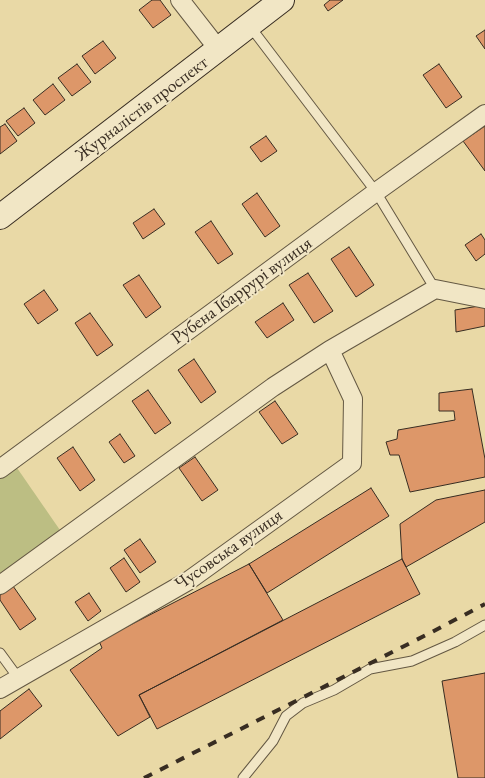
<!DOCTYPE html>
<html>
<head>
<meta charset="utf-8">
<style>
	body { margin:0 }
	canvas { display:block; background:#e9d9a6 }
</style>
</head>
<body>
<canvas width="485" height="778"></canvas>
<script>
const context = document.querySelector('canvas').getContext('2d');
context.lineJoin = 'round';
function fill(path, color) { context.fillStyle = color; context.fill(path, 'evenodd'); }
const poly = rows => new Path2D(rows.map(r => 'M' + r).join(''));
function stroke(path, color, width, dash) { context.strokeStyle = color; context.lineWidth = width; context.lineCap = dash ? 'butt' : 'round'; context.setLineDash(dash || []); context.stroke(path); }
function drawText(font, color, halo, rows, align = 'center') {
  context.font = font + ' "EB Garamond",serif'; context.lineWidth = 4; context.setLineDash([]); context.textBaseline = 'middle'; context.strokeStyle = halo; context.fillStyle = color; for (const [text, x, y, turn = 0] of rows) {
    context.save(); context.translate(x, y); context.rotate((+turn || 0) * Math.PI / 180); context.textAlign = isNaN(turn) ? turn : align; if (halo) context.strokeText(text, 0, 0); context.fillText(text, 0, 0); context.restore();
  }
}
const green = poly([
	[15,465,62,533,0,579,0,477]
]);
const building = poly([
	[152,0,160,0,171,15,153,28,139,10,152,0],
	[330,0,343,0,328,11,324,5,330,0],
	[485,30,485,49,476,36,485,30],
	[103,41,116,58,95,74,82,56,103,41],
	[77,64,91,82,72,96,58,78,77,64],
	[439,64,462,97,446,108,423,75,439,64],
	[53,84,65,100,45,115,33,100,53,84],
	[24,108,35,123,18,136,6,121,24,108],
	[5,124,17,141,0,154,0,127,5,124],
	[485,126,485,171,463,141,485,126],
	[266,136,277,151,261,162,250,147,266,136],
	[257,193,280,226,265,237,242,204,257,193],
	[154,209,165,224,143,239,133,223,154,209],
	[211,221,233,254,218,264,195,232,211,221],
	[481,234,485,240,485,254,476,261,465,245,481,234],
	[349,247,374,285,356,297,331,259,349,247],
	[308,273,333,311,314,323,289,285,308,273],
	[139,275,161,307,146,318,123,285,139,275],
	[44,290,58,310,38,324,24,304,44,290],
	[283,303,294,320,267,338,255,322,283,303],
	[485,305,485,326,456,332,455,310,485,305],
	[90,313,113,345,97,356,75,323,90,313],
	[194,359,216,392,201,403,178,370,194,359],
	[472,389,485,459,485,477,410,492,399,455,390,455,386,442,397,439,398,430,455,420,454,411,439,411,439,393,472,389],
	[148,390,171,423,155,434,132,401,148,390],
	[275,401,298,434,282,444,259,412,275,401],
	[120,434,135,456,124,463,109,442,120,434],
	[73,447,95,480,80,491,57,458,73,447],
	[195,457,218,490,202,501,179,468,195,457],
	[371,488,389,516,267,593,249,564,371,488],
	[485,490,485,522,406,567,402,559,400,524,436,500,485,490],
	[140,539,156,562,140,573,124,550,140,539],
	[124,558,140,582,126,592,110,568,124,558],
	[402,559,420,594,157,729,139,695,402,559],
	[249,564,283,620,139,695,150,717,118,736,70,670,102,648,99,641,249,564],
	[13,586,36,619,20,630,0,600,0,595,13,586],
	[89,593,101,611,88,621,75,602,89,593],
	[485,673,485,778,458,778,442,681,485,673],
	[29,689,42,706,0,739,0,711,29,689]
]);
const lane = poly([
	[249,25,376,192,435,289],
	[0,653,19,679],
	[243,778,273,741,286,716,303,703,334,690,370,669,412,661,455,642,485,625]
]);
const street = poly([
	[180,0,219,50],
	[0,469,376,192,485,114],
	[0,585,273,387,330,350,435,289,485,299],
	[0,689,188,581,352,463,353,399,330,350]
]);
const secondary = poly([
	[0,217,282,0]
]);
const rail = poly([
	[144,778,430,633,485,604]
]);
const streetNames = [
	["Журналістів проспект",142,109,-37],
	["Рубена Ібаррурі вулиця",242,291,-36],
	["Чусовська вулиця",229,550,-35]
];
fill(green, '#bcbe83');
fill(building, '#dd9769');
stroke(building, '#382d22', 1);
stroke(lane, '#645843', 11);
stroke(street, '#645843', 20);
stroke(secondary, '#382d22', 26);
stroke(lane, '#f1e6c5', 9);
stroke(street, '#f1e6c5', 18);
stroke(secondary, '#f1e6c5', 24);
stroke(rail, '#382d22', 4, [9, 9]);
drawText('18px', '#382d22', '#f1e6c5', streetNames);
</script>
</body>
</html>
